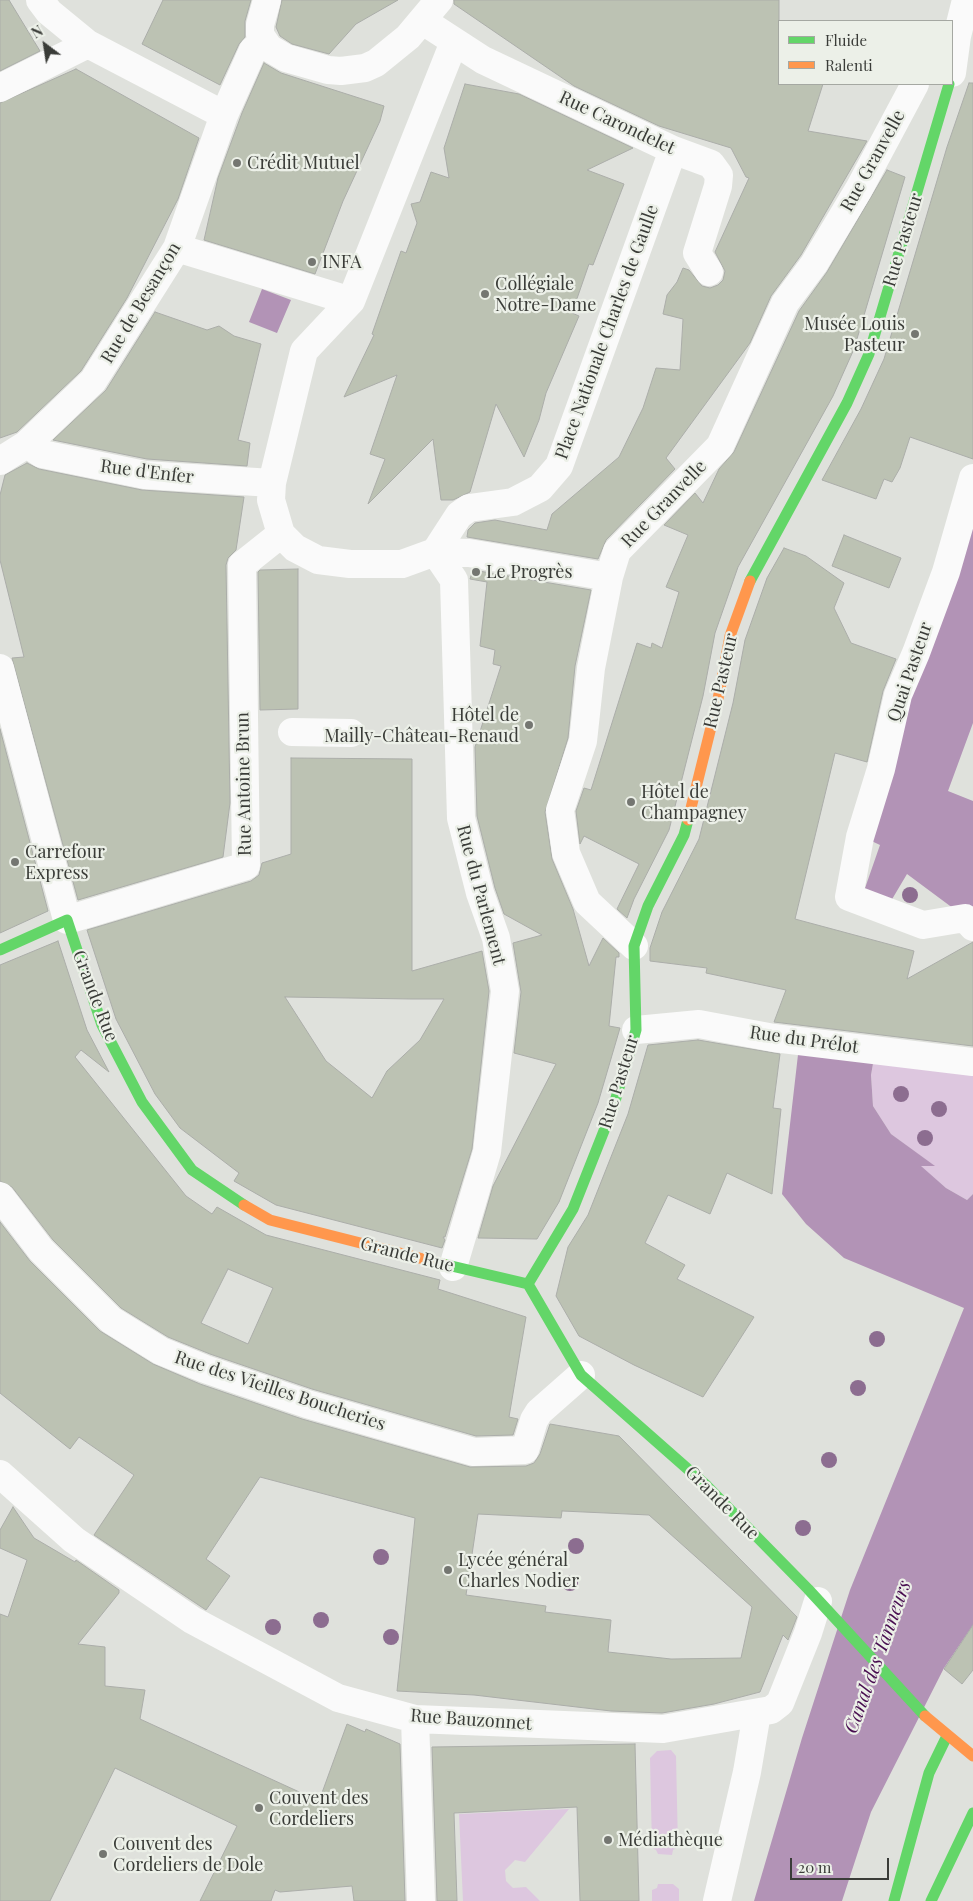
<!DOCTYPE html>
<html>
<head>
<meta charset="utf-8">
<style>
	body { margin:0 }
	#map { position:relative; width:973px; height:1901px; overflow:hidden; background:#dfe1dc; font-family:"Playfair Display",serif }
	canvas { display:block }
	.legend { position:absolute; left:778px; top:20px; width:175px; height:65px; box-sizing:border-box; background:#ecf0e8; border:1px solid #a5a8a2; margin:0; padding:6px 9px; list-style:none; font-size:15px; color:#3a3c38 }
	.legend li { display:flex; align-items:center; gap:10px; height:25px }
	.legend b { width:25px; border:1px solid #a5a8a2 }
	.north { position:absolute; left:20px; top:20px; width:50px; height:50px; -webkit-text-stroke:4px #ecf0e8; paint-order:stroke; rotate:329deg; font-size:14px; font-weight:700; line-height:20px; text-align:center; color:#3a3c38 }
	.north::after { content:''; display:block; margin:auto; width:18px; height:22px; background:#3a3c38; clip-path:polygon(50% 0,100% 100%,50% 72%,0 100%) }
	.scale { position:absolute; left:790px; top:1858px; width:99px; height:22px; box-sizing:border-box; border:2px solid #3a3c38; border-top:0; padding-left:6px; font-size:15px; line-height:18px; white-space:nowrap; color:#3a3c38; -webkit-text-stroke:4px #ecf0e8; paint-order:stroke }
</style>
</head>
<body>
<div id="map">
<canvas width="973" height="1901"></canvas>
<ul class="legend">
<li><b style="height:6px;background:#63d668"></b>Fluide</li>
<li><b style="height:6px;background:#ff974d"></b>Ralenti</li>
</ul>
<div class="north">N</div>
<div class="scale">20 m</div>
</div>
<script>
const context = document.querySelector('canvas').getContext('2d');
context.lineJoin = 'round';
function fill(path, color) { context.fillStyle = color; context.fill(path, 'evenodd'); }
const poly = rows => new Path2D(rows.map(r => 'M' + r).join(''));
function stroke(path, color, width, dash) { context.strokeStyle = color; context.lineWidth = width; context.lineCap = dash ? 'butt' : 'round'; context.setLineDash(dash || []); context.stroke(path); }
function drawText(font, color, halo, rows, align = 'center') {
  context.font = font + ' "Playfair Display",serif'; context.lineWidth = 4.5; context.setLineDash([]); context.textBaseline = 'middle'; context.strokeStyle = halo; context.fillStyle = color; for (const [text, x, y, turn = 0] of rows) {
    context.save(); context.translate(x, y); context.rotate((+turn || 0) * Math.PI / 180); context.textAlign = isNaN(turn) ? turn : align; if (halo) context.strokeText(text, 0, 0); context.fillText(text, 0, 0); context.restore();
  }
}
const green = poly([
	[874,1058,973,1069,973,1194,967,1200,946,1188,920,1166,934,1166,891,1134,873,1106,871,1075],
	[671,1750,676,1756,678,1847,673,1850,672,1855,658,1854,656,1850,652,1848,650,1758,657,1751],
	[569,1809,525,1862,515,1860,505,1870,506,1881,513,1888,526,1887,540,1901,463,1901,459,1814],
	[658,1884,673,1884,679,1889,679,1901,652,1901,652,1890,657,1888]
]);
const water = poly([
	[262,289,291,300,277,333,249,322],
	[973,503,973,723,948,791,973,801,973,923,907,874,891,901,864,891,880,845,865,838,903,707],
	[799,1046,874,1058,871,1075,873,1106,891,1134,935,1166,921,1166,946,1188,967,1200,973,1194,973,1625,944,1668,871,1812,842,1901,754,1901,802,1738,850,1590,964,1308,844,1258,806,1224,782,1194]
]);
const building = poly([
	[0,0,9,0,40,51,0,71,0,0],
	[163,0,251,0,245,21,245,37,239,44,220,85,142,44,163,0],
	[282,0,398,0,356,24,329,54,292,44,280,36,276,27,282,0],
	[454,0,779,0,779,84,823,84,808,131,867,141,801,255,771,296,750,343,666,458,675,469,606,540,598,559,467,537,468,530,475,523,495,520,547,530,552,514,619,457,643,408,656,368,680,370,683,319,663,314,667,295,677,282,683,268,689,270,702,286,710,288,718,285,723,280,725,271,715,252,749,178,746,177,731,148,659,126,574,86,454,4,454,0],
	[264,63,281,73,384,106,380,121,343,201,315,274,204,240,218,178,242,113,264,63],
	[76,69,199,138,178,199,127,298,81,371,17,432,0,438,0,103,76,69],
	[969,83,973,83,973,459,910,437,900,468,892,482,884,479,876,499,822,480,861,409,884,359,947,147,969,83],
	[465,84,519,94,633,148,587,170,624,184,593,265,589,264,572,313,579,316,546,393,539,420,524,457,496,404,470,492,453,500,441,500,433,439,368,504,385,459,370,454,397,375,344,397,374,335,372,334,401,251,406,253,417,223,411,204,420,202,431,172,449,178,444,148,465,84],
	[887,170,905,177,854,349,833,396,738,567,715,633,703,696,669,830,634,899,627,918,617,909,639,864,584,836,580,844,576,811,584,788,591,790,637,643,651,648,652,643,662,648,679,592,666,587,688,535,664,525,695,493,703,503,719,469,734,452,799,311,827,272,887,170],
	[155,312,207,330,219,326,234,336,261,344,238,440,250,443,247,466,147,459,53,440,106,390,155,312],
	[27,463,39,469,142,490,244,497,236,550,228,558,226,565,230,803,223,857,78,900,12,658,24,657,0,560,0,495,5,475,27,463],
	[844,535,901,558,889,588,832,566,844,535],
	[784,548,806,556,844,583,834,608,851,643,896,659,883,691,867,762,835,753,795,919,914,951,907,979,973,942,973,1046,774,1022,786,990,706,973,707,968,650,961,650,948,662,912,699,839,733,703,745,640,767,578,784,548],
	[298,569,298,709,260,710,258,572,260,570,298,569],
	[473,570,591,590,575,666,568,738,545,812,552,859,573,909,589,966,603,938,619,953,619,957,616,957,609,1026,620,1028,598,1103,559,1202,537,1239,478,1238,493,1186,556,1064,514,1053,521,992,513,943,542,935,504,914,495,888,477,816,475,747,501,666,493,664,495,650,480,646,487,582,470,579,473,570],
	[0,729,48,911,0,933,0,729],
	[291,758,412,759,412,971,482,951,489,991,472,1149,445,1237,443,1237,445,1240,442,1248,276,1205,234,1181,239,1173,180,1128,155,1094,116,1019,87,930,251,881,259,875,262,863,291,854,291,758],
	[285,997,412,999,444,999,420,1040,387,1071,372,1098,326,1061,285,997],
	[58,941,87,1030,109,1072,81,1050,75,1057,186,1196,212,1214,217,1207,266,1235,440,1280,438,1289,526,1317,509,1417,518,1419,513,1435,476,1436,312,1389,210,1354,168,1337,121,1308,53,1240,12,1187,0,1181,0,965,58,941],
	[228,1269,273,1288,248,1344,201,1323,228,1269],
	[698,1040,780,1054,773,1108,781,1109,772,1194,727,1173,710,1214,668,1195,645,1243,685,1265,677,1279,754,1317,703,1397,634,1365,579,1336,556,1296,568,1247,588,1215,628,1114,648,1045,698,1040],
	[0,1222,30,1261,100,1331,153,1364,200,1384,302,1419,470,1467,526,1466,534,1463,540,1454,550,1424,619,1436,797,1617,788,1640,783,1635,760,1692,714,1704,662,1713,611,1711,474,1695,397,1691,415,1518,260,1477,206,1559,230,1576,206,1610,203,1608,94,1535,134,1475,79,1437,70,1449,0,1393,0,1222],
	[562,1511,649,1515,752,1607,741,1658,671,1659,608,1652,611,1620,545,1612,546,1606,466,1595,478,1514,561,1518,562,1511],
	[13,1507,34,1538,75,1562,76,1560,119,1590,119,1593,78,1644,105,1647,105,1686,145,1690,140,1719,319,1801,347,1724,365,1732,366,1729,400,1744,405,1901,354,1901,352,1886,280,1892,275,1890,271,1901,200,1901,237,1826,115,1768,50,1901,0,1901,0,1614,8,1617,27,1560,0,1548,0,1530,13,1507],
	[973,1625,973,1670,962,1684,944,1669,973,1625],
	[635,1744,639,1901,580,1901,577,1807,454,1813,457,1901,437,1901,432,1747,635,1744]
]);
const street = poly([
	[40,0,49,12,88,44,224,115],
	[267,0,260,25,260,35,269,48,286,58,328,70,341,71,365,68,376,63,408,37,439,0],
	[423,21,483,60,673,150,711,164,719,175,718,186,697,253,709,272],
	[454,42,351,301,304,351,272,483,271,500,281,534,295,548,318,560,350,564,402,564,435,552,459,515,469,508,513,502,540,488,559,466,673,150],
	[952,73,957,36,966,0],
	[0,88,88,44],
	[177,248,351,301],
	[27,444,42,454,145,475,272,483],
	[0,461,27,444,93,381,177,248,224,115,253,50,264,42],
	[973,478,946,572,916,653,898,695,881,769,860,837,849,897,923,925,965,918,973,927],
	[435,552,454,580,461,818,480,893,496,938,505,991,487,1152,453,1267],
	[435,552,469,553,609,577],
	[0,668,67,920,246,866,242,565,281,534],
	[292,732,351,733],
	[634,946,587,902,566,853,560,810,583,741,591,668,609,577,617,551,720,446,785,303,814,264,859,189,915,84],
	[636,1030,699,1024,774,1038,973,1062],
	[0,1196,41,1250,111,1320,161,1351,205,1369,307,1404,474,1452,525,1450,534,1420,539,1412,581,1375],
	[0,1474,74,1540,192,1620,338,1698,415,1719,663,1729,771,1710,780,1703,808,1633,818,1601],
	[415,1719,421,1901],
	[717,1901,747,1772,757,1713]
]);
const fast = poly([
	[750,581,847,403,869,354,949,84],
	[0,950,67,920,102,1025,142,1102,192,1170,244,1205],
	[443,1264,528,1284,581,1375,707,1486,808,1589,925,1716],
	[528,1284,573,1209,613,1108,636,1030,634,946,648,906,684,835,688,820],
	[894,1901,929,1773,947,1736],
	[931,1901,973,1813]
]);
const slow = poly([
	[688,820,718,699,730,636,750,581],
	[244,1205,270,1220,443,1264],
	[925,1716,973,1756]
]);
const trees = [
	[910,895],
	[901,1094],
	[939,1109],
	[925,1138],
	[877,1339],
	[858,1388],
	[829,1460],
	[803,1528],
	[576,1546],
	[381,1557],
	[570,1583],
	[321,1620],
	[273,1627],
	[391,1637]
];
const markers = [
	[237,163,5,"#747671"],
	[312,262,5,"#747671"],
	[485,294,5,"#747671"],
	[915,334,5,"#747671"],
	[476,572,5,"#747671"],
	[529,725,5,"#747671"],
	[631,802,5,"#747671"],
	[15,862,5,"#747671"],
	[448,1570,5,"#747671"],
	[259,1808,5,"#747671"],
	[608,1840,5,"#747671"],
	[103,1854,5,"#747671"]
];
const streetNames = [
	["Rue Carondelet",617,123,25],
	["Rue Granvelle",873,161,-61],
	["Rue Pasteur",903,240,-73],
	["Rue de Besançon",141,303,-59],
	["Place Nationale Charles de Gaulle",607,332,-70],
	["Rue d'Enfer",147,472,7],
	["Rue Granvelle",664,504,-46],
	["Quai Pasteur",910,672,-71],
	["Rue Pasteur",721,681,-77],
	["Rue Antoine Brun",244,784,-91],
	["Rue du Parlement",481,895,75],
	["Grande Rue",95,996,69],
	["Rue du Prélot",804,1040,8],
	["Rue Pasteur",619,1082,-73],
	["Grande Rue",407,1255,14],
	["Rue des Vieilles Boucheries",280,1391,18],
	["Grande Rue",722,1503,45],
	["Rue Bauzonnet",471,1720,4]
];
const poiNames = [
	["Crédit Mutuel",247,163],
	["INFA",322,262],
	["Collégiale",495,284],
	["Notre-Dame",495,305],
	["Musée Louis",905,324,"right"],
	["Pasteur",905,345,"right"],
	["Le Progrès",486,572],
	["Hôtel de",519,715,"right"],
	["Mailly-Château-Renaud",519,736,"right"],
	["Hôtel de",641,792],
	["Champagney",641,813],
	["Carrefour",25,852],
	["Express",25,873],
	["Lycée général",458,1560],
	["Charles Nodier",458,1581],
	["Couvent des",269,1798],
	["Cordeliers",269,1819],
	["Médiathèque",618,1840],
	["Couvent des",113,1844],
	["Cordeliers de Dole",113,1865]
];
const waterNames = [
	["Canal des Tanneurs",878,1657,-70]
];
fill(green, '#ddc7df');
fill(water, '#b293b6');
fill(building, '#bcc2b3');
stroke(building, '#abada9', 1);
stroke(street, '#fafafa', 28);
stroke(fast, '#63d668', 11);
stroke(slow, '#ff974d', 11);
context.fillStyle = '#8c6d90';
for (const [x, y] of trees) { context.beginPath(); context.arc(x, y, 8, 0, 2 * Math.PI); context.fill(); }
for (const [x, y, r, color] of markers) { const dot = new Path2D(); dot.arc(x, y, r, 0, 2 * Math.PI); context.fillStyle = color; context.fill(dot); stroke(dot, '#ecf0e8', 2); }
drawText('18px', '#3a3c38', '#ecf0e8', streetNames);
drawText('18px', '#3a3c38', '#ecf0e8', poiNames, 'left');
drawText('italic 19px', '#480d50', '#ecf0e8', waterNames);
</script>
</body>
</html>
